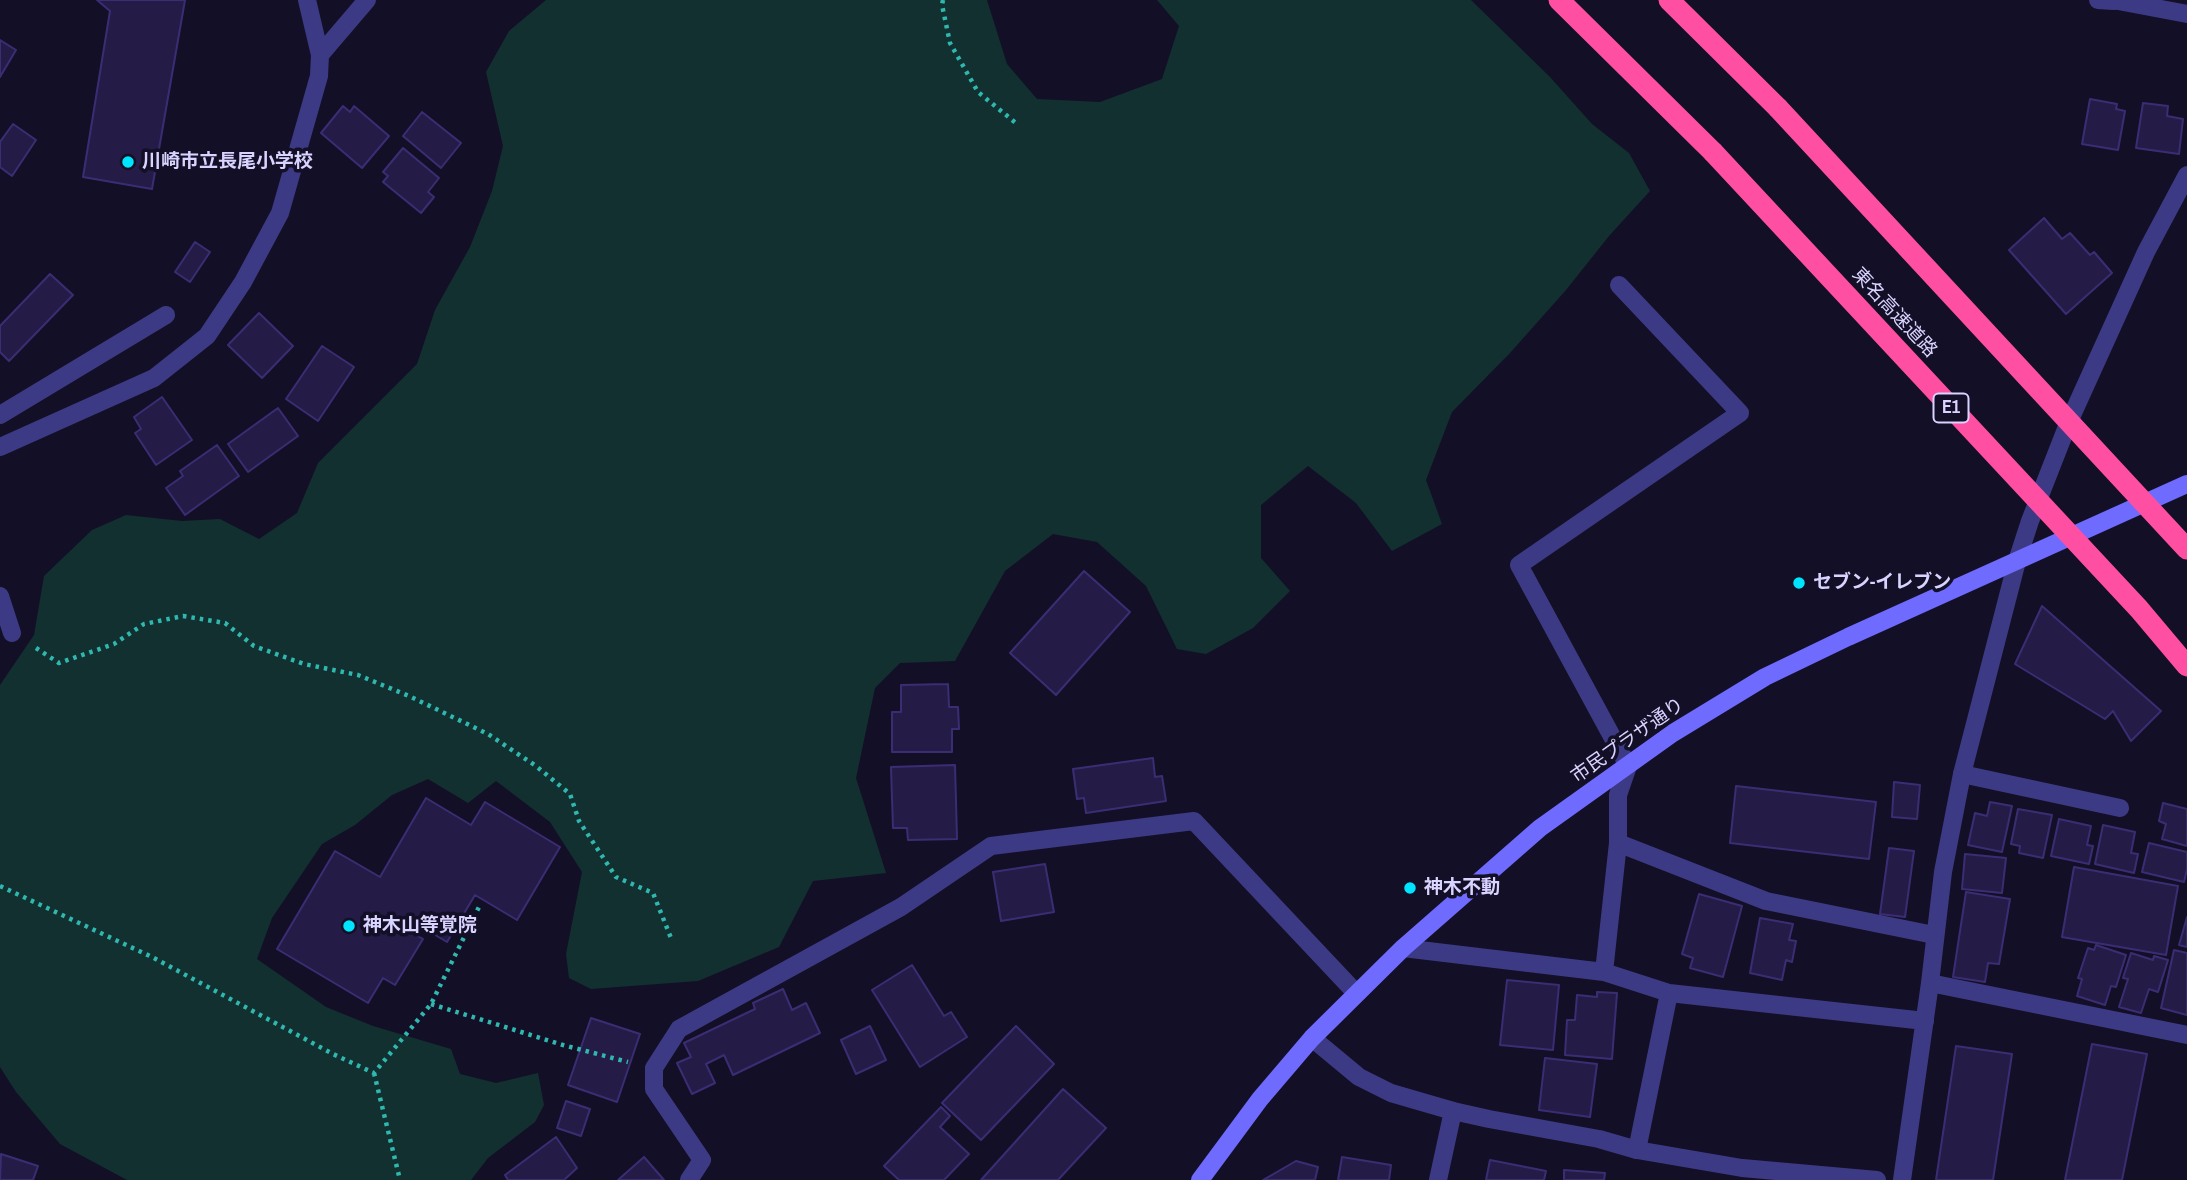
<!DOCTYPE html>
<html>
<head>
<meta charset="utf-8">
<style>
	body { margin:0 }
	canvas { display:block; background:#130f26 }
</style>
</head>
<body>
<canvas width="2187" height="1180"></canvas>
<script>
const context = document.querySelector('canvas').getContext('2d');
context.lineJoin = 'round';
function fill(path, color) { context.fillStyle = color; context.fill(path, 'evenodd'); }
const poly = rows => new Path2D(rows.map(r => 'M' + r).join(''));
function stroke(path, color, width, dash) { context.strokeStyle = color; context.lineWidth = width; context.lineCap = dash ? 'butt' : 'round'; context.setLineDash(dash || []); context.stroke(path); }
function drawText(font, color, halo, rows, align = 'center') {
  context.font = font + ' "Archivo Narrow","Noto Sans JP",sans-serif'; context.lineWidth = 7; context.setLineDash([]); context.textBaseline = 'middle'; context.strokeStyle = halo; context.fillStyle = color; for (const [text, x, y, turn = 0] of rows) {
    context.save(); context.translate(x, y); context.rotate((+turn || 0) * Math.PI / 180); context.textAlign = isNaN(turn) ? turn : align; if (halo) context.strokeText(text, 0, 0); context.fillText(text, 0, 0); context.restore();
  }
}
const green = poly([
	[546,0,987,0,1007,64,1037,99,1100,102,1162,79,1179,26,1157,0,1471,0,1550,77,1592,124,1629,153,1650,191,1609,236,1566,290,1510,353,1452,412,1426,480,1442,524,1392,551,1356,503,1308,466,1261,505,1261,558,1290,591,1253,628,1206,654,1177,649,1146,586,1097,542,1053,534,1005,571,955,661,900,663,875,688,856,778,886,873,813,881,779,947,698,981,591,989,569,978,566,954,582,872,550,822,496,781,468,803,428,779,392,795,355,825,322,844,272,918,257,959,326,1007,373,1026,451,1049,460,1074,496,1083,538,1073,544,1105,535,1122,488,1158,471,1180,127,1180,60,1144,16,1092,0,1067,0,685,34,635,44,576,92,530,126,515,182,521,220,519,259,539,297,513,318,463,417,364,435,310,470,247,492,191,503,146,486,72,509,31]
]);
const building = poly([
	[97,0,185,0,152,189,83,177,110,11,97,0],
	[0,40,16,50,0,77,0,40],
	[2090,99,2117,104,2116,109,2125,111,2118,150,2082,144,2090,99],
	[2143,103,2168,106,2167,116,2183,119,2179,154,2136,148,2143,103],
	[343,106,350,112,354,106,389,136,362,168,321,133,343,106],
	[422,112,461,143,441,168,403,136,422,112],
	[13,124,36,140,12,176,0,167,0,142,13,124],
	[403,148,439,178,428,192,434,197,421,213,383,182,388,176,383,172,403,148],
	[2044,218,2062,239,2070,233,2090,255,2094,252,2112,273,2066,314,2009,250,2044,218],
	[195,242,210,252,190,282,175,272,195,242],
	[50,274,73,295,9,361,0,352,0,326,50,274],
	[259,313,293,346,262,378,228,345,259,313],
	[322,346,354,367,318,421,286,399,322,346],
	[162,397,192,440,156,465,135,433,141,429,134,417,162,397],
	[278,408,298,436,248,472,228,444,278,408],
	[217,445,239,476,185,515,166,488,183,476,180,471,217,445],
	[1084,571,1130,612,1056,695,1010,653,1084,571],
	[2042,606,2161,711,2131,741,2113,711,2105,719,2015,664,2042,606],
	[948,684,949,707,958,707,959,729,952,729,952,752,892,752,892,712,901,712,901,685,948,684],
	[1153,758,1155,777,1162,776,1166,801,1086,813,1084,798,1077,799,1073,769,1153,758],
	[955,765,957,839,908,840,907,828,893,828,891,767,955,765],
	[1894,782,1920,785,1917,819,1892,817,1894,782],
	[1736,786,1876,802,1869,859,1730,843,1736,786],
	[426,798,471,825,485,802,560,847,517,920,475,895,447,942,415,923,409,931,423,939,395,985,383,978,368,1003,277,949,335,851,380,877,426,798],
	[1990,802,2012,806,2002,852,1968,845,1975,813,1987,816,1990,802],
	[2163,803,2187,809,2187,846,2162,839,2166,824,2159,821,2163,803],
	[2018,809,2052,815,2043,858,2019,853,2020,846,2011,844,2018,809],
	[2059,819,2091,826,2087,845,2093,846,2089,864,2051,856,2059,819],
	[2103,825,2135,832,2131,853,2138,854,2134,873,2095,864,2103,825],
	[2149,843,2187,852,2187,869,2184,882,2142,872,2149,843],
	[1889,848,1914,851,1905,917,1880,914,1889,848],
	[1965,854,2006,858,2002,893,1962,889,1965,854],
	[1045,864,1054,912,1001,921,993,872,1045,864],
	[2074,867,2178,886,2166,955,2062,937,2074,867],
	[1966,892,2010,899,1999,964,1988,963,1985,982,1953,977,1966,892],
	[1699,894,1742,906,1723,977,1690,968,1693,958,1682,954,1699,894],
	[2187,917,2187,947,2179,945,2187,917],
	[1760,918,1793,924,1789,940,1796,941,1792,962,1786,960,1782,980,1750,973,1760,918],
	[2096,945,2126,955,2116,987,2111,986,2105,1005,2077,996,2082,979,2078,978,2088,948,2094,950,2096,945],
	[2174,950,2187,953,2187,1015,2161,1008,2174,950],
	[2131,953,2153,960,2154,956,2168,960,2158,992,2149,989,2141,1013,2119,1007,2128,979,2123,978,2131,953],
	[912,965,944,1016,951,1012,967,1037,920,1067,872,990,912,965],
	[1507,980,1559,985,1553,1050,1500,1045,1507,980],
	[783,989,792,1010,806,1003,820,1033,733,1075,724,1055,706,1064,715,1083,692,1094,677,1063,691,1057,684,1043,755,1009,753,1003,783,989],
	[1597,992,1617,993,1612,1059,1565,1055,1567,1020,1575,1020,1577,995,1597,997,1597,992],
	[591,1018,640,1034,617,1102,568,1085,591,1018],
	[870,1026,886,1060,856,1074,841,1040,870,1026],
	[1016,1026,1054,1064,981,1140,942,1103,1016,1026],
	[2092,1044,2147,1054,2122,1180,2065,1180,2092,1044],
	[1956,1046,2012,1054,1993,1180,1936,1180,1956,1046],
	[1545,1058,1597,1064,1590,1117,1539,1110,1545,1058],
	[1063,1089,1106,1128,1058,1180,981,1180,1063,1089],
	[566,1101,590,1109,581,1136,557,1128,566,1101],
	[941,1107,950,1116,940,1127,969,1154,944,1180,899,1180,884,1166,941,1107],
	[556,1137,577,1168,564,1180,508,1180,505,1175,556,1137],
	[1,1154,38,1166,33,1180,0,1180,1,1154],
	[644,1157,664,1180,618,1180,644,1157],
	[1342,1157,1391,1165,1389,1180,1338,1180,1342,1157],
	[1490,1160,1546,1171,1544,1180,1486,1180,1490,1160],
	[1296,1161,1318,1167,1315,1180,1263,1180,1296,1161],
	[1564,1170,1605,1173,1604,1180,1564,1180,1564,1170]
]);
const path = poly([
	[943,0,942,5,950,43,978,92,1017,124],
	[36,648,59,663,114,644,144,624,183,616,225,623,254,646,304,664,358,675,409,696,488,734,536,766,570,794,579,821,616,877,653,893,671,938],
	[0,886,152,957,333,1054,374,1073,431,1004,480,905],
	[431,1004,563,1045,628,1062],
	[374,1073,400,1180]
]);
const lane = poly([
	[2098,0,2114,1],
	[0,415,166,315],
	[0,596,12,633],
	[1628,766,1618,795,1618,843,1766,901,1934,935],
	[1962,774,2120,808],
	[1403,948,1604,972,1669,993,1925,1021],
	[1604,972,1618,843],
	[1637,1150,1669,993],
	[1438,1180,1453,1111]
]);
const street = poly([
	[2113,0,2187,14],
	[320,55,367,0],
	[1619,285,1740,413,1519,565,1628,766],
	[0,447,154,378,207,336,243,282,280,213,319,76,320,55,307,0],
	[1930,983,2187,1035],
	[1312,1038,1359,1077,1391,1093,1453,1111,1489,1119,1599,1139,1637,1150,1742,1168,1877,1180],
	[689,1180,702,1160,654,1089,654,1068,679,1029,901,907,991,846,1194,821,1356,993],
	[1902,1180,1930,983,1943,872,1962,774,2017,561,2030,521,2068,424,2146,252,2187,175]
]);
const secondary = poly([
	[1200,1180,1260,1099,1312,1038,1403,948,1540,828,1673,733,1765,677,1848,637,2187,484]
]);
const highway = poly([
	[1559,0,1713,152],
	[1669,0,1778,108]
]);
const highwayBridge = poly([
	[1778,108,2187,549],
	[1713,152,2139,609,2187,666]
]);
const markers = [
	[128,162,7,"#00e5ff"],
	[1799,583,7,"#00e5ff"],
	[1410,888,7,"#00e5ff"],
	[349,926,7,"#00e5ff"]
];
const shields = [
	[1951,408,35]
];
const shieldNames = [
	["E1",1951,408]
];
const poiNames = [
	["川崎市立長尾小学校",142,162],
	["セブン-イレブン",1813,583],
	["神木不動",1424,888],
	["神木山等覚院",363,926]
];
const streetNames = [
	["東名高速道路",1894,313,47],
	["市民プラザ通り",1628,741,-35]
];
fill(green, '#12302f');
fill(building, '#241b47');
stroke(building, '#3b2d73', 2);
stroke(path, '#2fb8b0', 4.5, [3.5, 5]);
stroke(lane, '#3d3a85', 18);
stroke(street, '#3d3a85', 18);
stroke(secondary, '#6f6bff', 18);
stroke(highway, '#ff4fa3', 21);
stroke(highwayBridge, '#ff4fa3', 21);
for (const [x, y, r, color] of markers) { const dot = new Path2D(); dot.arc(x, y, r, 0, 2 * Math.PI); context.fillStyle = color; context.fill(dot); stroke(dot, '#130f26', 2.5); }
for (const [x, y, w] of shields) { const box = new Path2D(); box.roundRect(x - w / 2, y - 14.5, w, 29, 5); context.fillStyle = '#130f26'; context.fill(box); stroke(box, '#d9d4ff', 2); }
drawText('bold 18px', '#d9d4ff', null, shieldNames);
drawText('bold 19px', '#d9d4ff', '#130f26', poiNames, 'left');
drawText('19px', '#d9d4ff', '#130f26', streetNames);
</script>
</body>
</html>
